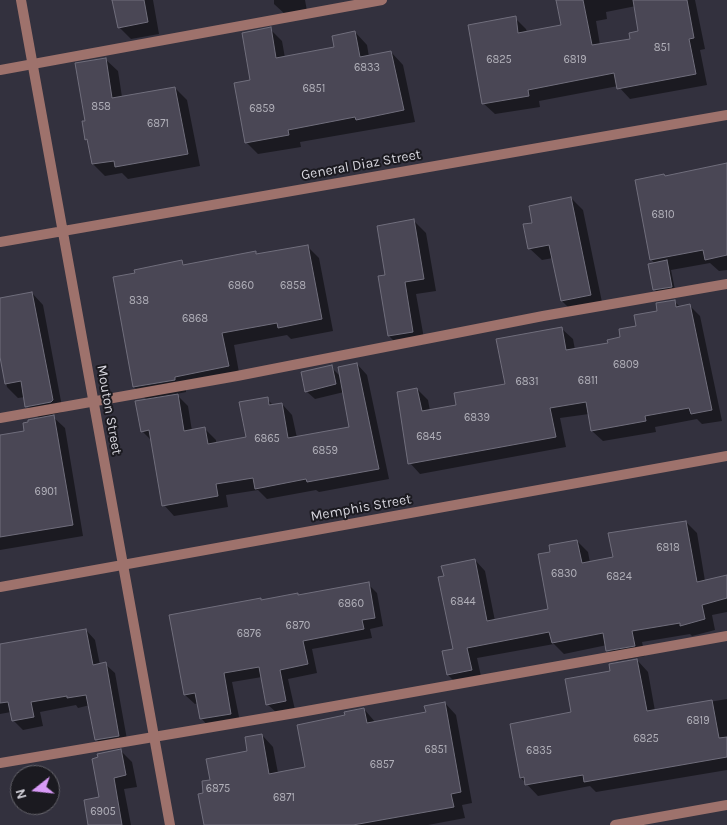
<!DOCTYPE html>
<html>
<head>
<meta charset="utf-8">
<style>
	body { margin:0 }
	#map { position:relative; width:727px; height:825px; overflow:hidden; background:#33313e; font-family:Karla,sans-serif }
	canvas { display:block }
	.north { position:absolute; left:10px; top:765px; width:50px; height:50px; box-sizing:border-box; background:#1b1a20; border:1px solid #65646b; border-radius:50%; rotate:254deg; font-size:14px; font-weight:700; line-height:20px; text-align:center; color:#d5d4dc }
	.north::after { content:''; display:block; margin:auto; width:18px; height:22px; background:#d99af7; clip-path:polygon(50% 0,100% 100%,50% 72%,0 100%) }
</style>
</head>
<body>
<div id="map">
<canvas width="727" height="825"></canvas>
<div class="north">N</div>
</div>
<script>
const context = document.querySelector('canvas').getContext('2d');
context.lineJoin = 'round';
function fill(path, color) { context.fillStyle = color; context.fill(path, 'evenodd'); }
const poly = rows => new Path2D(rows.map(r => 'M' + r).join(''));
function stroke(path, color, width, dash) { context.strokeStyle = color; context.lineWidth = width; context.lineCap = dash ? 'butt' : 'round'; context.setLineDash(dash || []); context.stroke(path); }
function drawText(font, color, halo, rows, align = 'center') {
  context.font = font + ' Karla,sans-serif'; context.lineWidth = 4; context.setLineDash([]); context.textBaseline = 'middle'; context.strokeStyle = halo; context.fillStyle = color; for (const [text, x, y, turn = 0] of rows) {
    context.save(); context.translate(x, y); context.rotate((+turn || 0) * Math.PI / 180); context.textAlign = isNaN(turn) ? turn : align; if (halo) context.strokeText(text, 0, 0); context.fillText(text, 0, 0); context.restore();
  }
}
const shadow = poly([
	[117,0,153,0,159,34,131,39,119,27],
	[274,0,305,0,307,11,286,15,274,4],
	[557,0,695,0,705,49,700,50,707,85,630,99,618,86,539,101,540,107,495,114,483,103,515,18,526,29,527,32,562,26],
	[636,6,640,32,632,40,600,45,596,21,607,19,606,12],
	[270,29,282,41,285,58,336,48,355,32,367,45,369,57,391,52,403,65,415,122,300,142,301,147,258,154,246,142,252,81],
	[105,59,118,71,122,97,175,88,187,100,200,166,128,179,122,173,105,176,93,164,89,142,86,139,86,122],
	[727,165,727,270,719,271,710,263,671,270,675,290,658,293,654,289,655,264,651,259,665,177],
	[571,198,583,210,603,307,574,313,562,301,553,258,542,260,529,248,534,224],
	[414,221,426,233,436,291,416,294,425,344,401,348,389,336,386,276],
	[307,246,319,258,333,331,291,339,287,335,234,345,240,378,186,389,186,392,176,394,188,406,192,431,205,429,216,440,216,443,247,438,267,399,274,406,282,404,292,415,297,438,350,428,344,392,315,399,306,391,331,367,341,377,357,364,367,375,389,479,319,492,316,490,267,499,258,490,226,495,228,507,174,516,164,505,153,442,142,431,147,400,134,387,114,278,181,262,186,266,255,252,258,255],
	[32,293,43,305,63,412,51,415,65,428,83,536,0,550,0,484,26,432,40,419,27,406,25,397,18,398,7,387,0,352,0,299],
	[674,301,680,307,689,305,700,316,722,421,702,424,697,419,655,427,656,432,603,441,592,431,589,414,560,418,566,447,420,474,410,463,417,389,428,400,430,411,458,406,506,385,562,329,573,339,575,350,609,344,622,338],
	[686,522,697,533,705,581,727,576,727,612,712,615,715,630,692,636,690,634,642,642,645,656,618,661,608,650,607,645,564,654,554,644,477,658,482,681,459,686,448,675,454,650,445,577,475,560,485,571,495,621,550,610,552,554,577,541,588,552,590,563,614,558],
	[368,584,377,593,383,626,370,629,372,638,312,649,317,673,288,679,295,710,277,713,267,704,262,677,232,682,240,722,210,728,201,718,198,703,195,704,185,695,261,599,263,601,297,594,299,596],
	[86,630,95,640,100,665,105,664,115,673,128,745,106,749,96,739,90,705,78,708,76,705,40,712,43,726,23,730,13,720,11,712,0,714,0,645],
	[637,660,648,672,655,711,727,699,727,770,596,792,590,786,538,796,521,778,573,713,612,672],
	[445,703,456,715,472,803,462,805,465,818,428,825,205,825,205,794,212,781,249,752,262,735,273,747,278,773,307,768,347,716,364,709,376,723,427,713],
	[121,751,132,762,137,787,124,789,131,825,90,825]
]);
const building = poly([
	[112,0,144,0,148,22,118,28,112,0],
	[556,0,583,0,592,45,630,39,629,33,638,31,633,0,687,0,694,38,689,39,696,74,617,89,614,73,528,90,529,96,482,104,468,25,516,16,518,33,561,25,556,0],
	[271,27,276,58,334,47,332,36,355,31,360,57,391,51,404,110,356,120,355,117,288,130,289,135,245,143,234,83,250,80,242,33,271,27],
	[106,58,112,98,175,87,188,154,115,167,114,161,92,164,87,139,85,140,82,121,85,121,75,63,106,58],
	[727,163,727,255,705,260,703,250,650,260,635,180,664,174,665,176,727,163],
	[571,197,591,295,561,301,549,245,528,249,523,224,532,223,529,206,571,197],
	[414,219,424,279,405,282,413,332,388,336,378,276,385,275,377,226,414,219],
	[308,245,322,319,278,328,277,323,222,333,229,366,175,377,175,380,133,387,113,277,135,273,134,270,182,260,183,265,256,251,256,254,308,245],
	[667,260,672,287,653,290,648,264,667,260],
	[32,292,53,400,51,402,25,407,21,381,5,384,0,357,0,298,32,292],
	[675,300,676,307,690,304,712,410,691,414,689,408,645,416,646,421,591,431,586,402,550,408,556,437,408,464,397,392,417,388,422,411,456,405,454,393,505,384,496,339,562,327,566,350,608,343,607,340,620,337,619,329,636,326,634,315,657,311,656,303,675,300],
	[357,363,379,469,307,482,306,479,255,489,253,478,216,484,218,496,162,506,149,430,141,432,135,401,178,394,184,431,205,427,208,444,246,437,239,402,268,397,269,405,282,403,288,438,349,427,338,367,357,363],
	[332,365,336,384,305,392,301,372,332,365],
	[54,415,73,525,0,537,0,435,24,431,23,423,28,422,28,420,54,415],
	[686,521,697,582,727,575,727,598,702,605,705,619,680,626,680,623,632,631,635,646,606,651,603,633,552,643,549,632,467,648,472,670,447,675,442,651,453,649,438,577,444,576,441,566,475,559,487,621,548,609,538,554,550,552,549,545,577,540,582,563,613,557,608,533,686,521],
	[369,582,375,618,362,620,364,629,303,641,308,664,280,670,286,701,266,705,259,667,224,673,231,714,200,719,195,693,184,695,169,615,261,598,261,600,298,593,298,595,369,582],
	[86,629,93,665,106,662,119,736,95,740,86,695,67,698,67,696,31,702,34,717,12,721,8,702,0,703,0,644,86,629],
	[637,659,647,711,712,700,719,738,727,737,727,757,584,782,583,775,525,785,524,777,520,778,510,724,571,712,565,679,610,671,609,664,637,659],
	[445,702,461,792,451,794,454,807,353,825,204,825,198,794,203,793,202,781,210,780,206,759,247,751,245,737,262,734,269,774,305,767,297,725,345,715,344,712,364,708,367,723,426,712,424,706,445,702],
	[121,749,126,775,114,778,122,825,88,825,84,800,99,797,92,759,98,757,97,754,121,749]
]);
const lane = poly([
	[0,70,382,0],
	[0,418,237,376,543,316,727,284],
	[0,763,301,712,727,636]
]);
const street = poly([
	[21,0,170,825],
	[0,242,727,115],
	[0,587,727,456],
	[615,825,727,805]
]);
const numberNames = [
	["851",662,48],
	["6825",499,60],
	["6819",575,60],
	["6833",367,68],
	["6851",314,89],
	["858",101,107],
	["6859",262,109],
	["6871",158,124],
	["6810",663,215],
	["6860",241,286],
	["6858",293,286],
	["838",139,301],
	["6868",195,319],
	["6809",626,365],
	["6811",588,381],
	["6831",527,382],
	["6839",477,418],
	["6845",429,437],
	["6865",267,439],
	["6859",325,451],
	["6901",46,492],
	["6818",668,548],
	["6830",564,574],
	["6824",619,577],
	["6844",463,602],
	["6860",351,604],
	["6870",298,626],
	["6876",249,634],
	["6819",698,721],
	["6825",646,739],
	["6851",436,750],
	["6835",539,751],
	["6857",382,765],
	["6875",218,789],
	["6871",284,798],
	["6905",103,812]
];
const streetNames = [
	["General Diaz Street",361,165,-10],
	["Mouton Street",109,410,80],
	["Memphis Street",361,508,-10]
];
fill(shadow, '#0007');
fill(building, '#4a4755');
stroke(building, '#706e7c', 1);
stroke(lane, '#9e726c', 10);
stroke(street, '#9e726c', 10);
drawText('11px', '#b2b1ba', null, numberNames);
drawText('14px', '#d5d4dc', '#1b1a20', streetNames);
</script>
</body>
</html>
